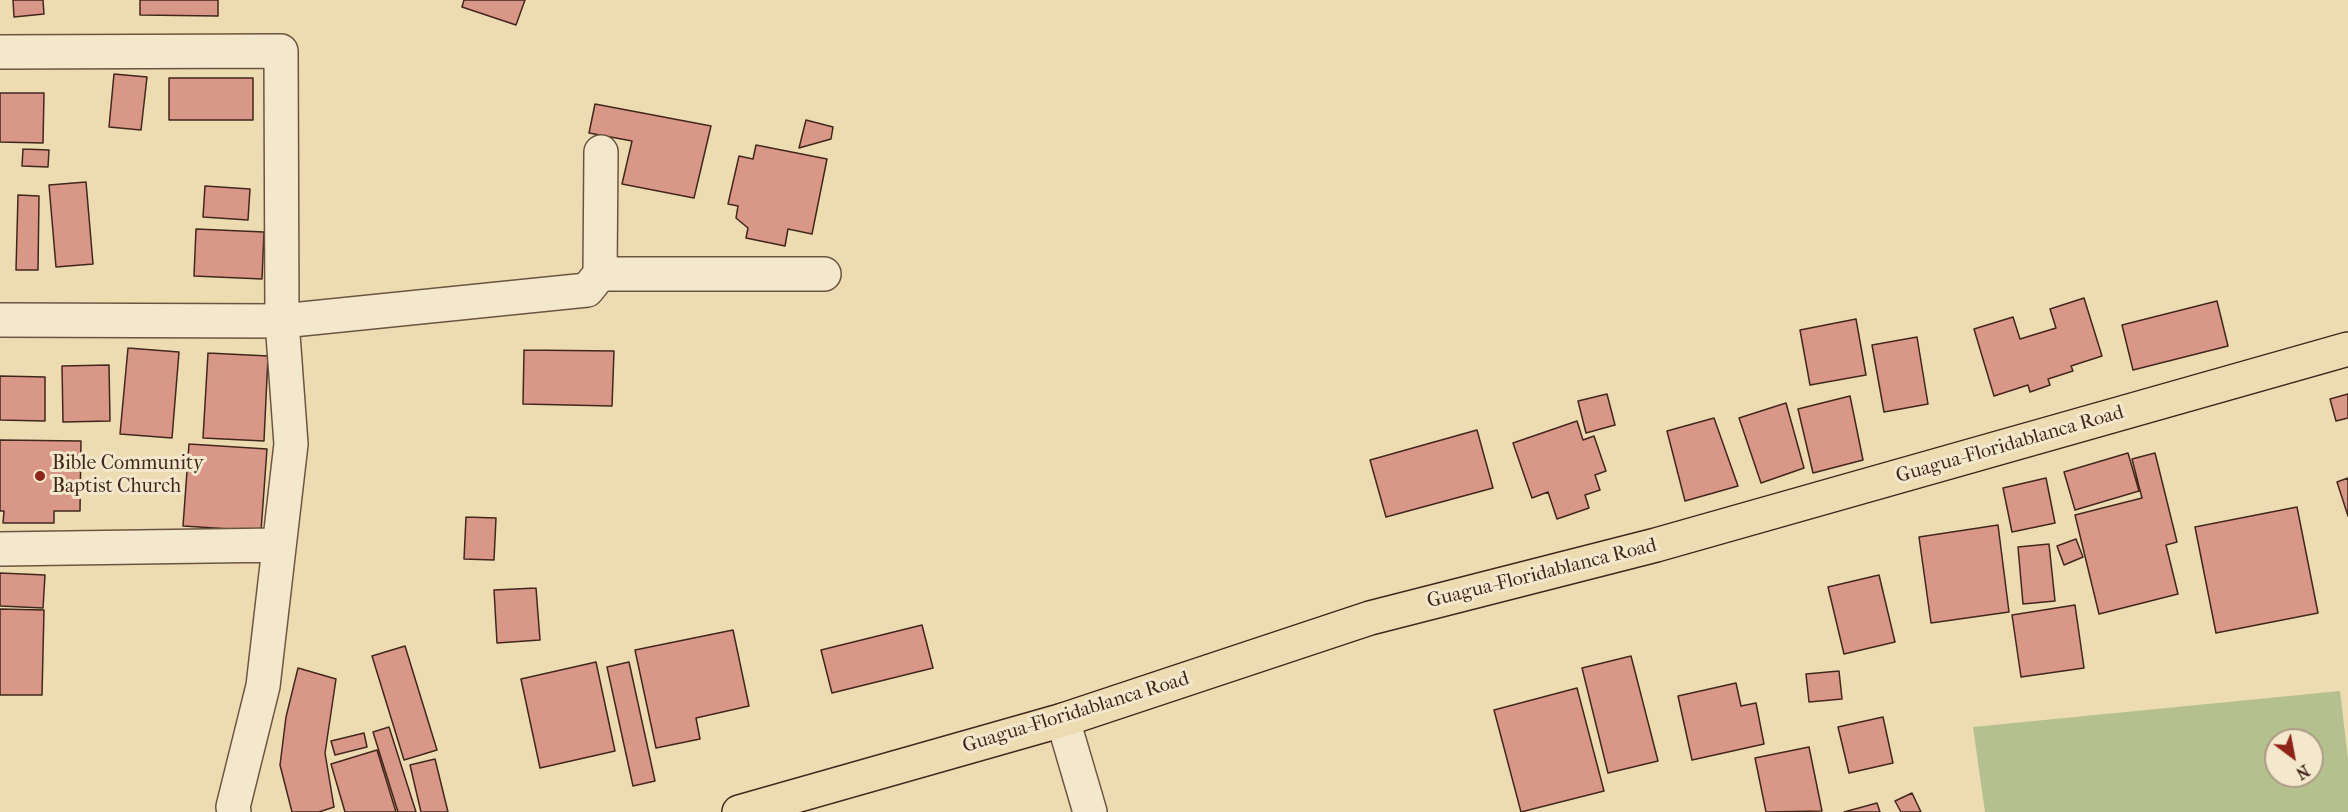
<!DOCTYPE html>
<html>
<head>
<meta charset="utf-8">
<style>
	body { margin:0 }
	#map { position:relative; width:2348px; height:812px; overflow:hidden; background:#eddbb1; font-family:"IM FELL French Canon",serif }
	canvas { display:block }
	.north { position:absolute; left:2264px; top:728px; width:60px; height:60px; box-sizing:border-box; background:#f3e8cc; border:2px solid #ac9b86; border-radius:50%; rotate:148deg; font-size:16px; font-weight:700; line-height:24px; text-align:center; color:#42271d }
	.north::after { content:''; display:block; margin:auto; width:21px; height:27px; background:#8f2418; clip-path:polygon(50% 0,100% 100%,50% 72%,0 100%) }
</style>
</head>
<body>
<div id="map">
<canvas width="2348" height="812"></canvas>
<div class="north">N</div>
</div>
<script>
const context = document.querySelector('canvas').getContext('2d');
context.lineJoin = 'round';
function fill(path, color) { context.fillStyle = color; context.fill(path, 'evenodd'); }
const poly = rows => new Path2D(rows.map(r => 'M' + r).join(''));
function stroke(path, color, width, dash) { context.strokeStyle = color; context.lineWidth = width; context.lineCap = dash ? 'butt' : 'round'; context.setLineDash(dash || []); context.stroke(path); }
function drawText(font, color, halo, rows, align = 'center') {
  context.font = font + ' "IM FELL French Canon",serif'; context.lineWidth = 6; context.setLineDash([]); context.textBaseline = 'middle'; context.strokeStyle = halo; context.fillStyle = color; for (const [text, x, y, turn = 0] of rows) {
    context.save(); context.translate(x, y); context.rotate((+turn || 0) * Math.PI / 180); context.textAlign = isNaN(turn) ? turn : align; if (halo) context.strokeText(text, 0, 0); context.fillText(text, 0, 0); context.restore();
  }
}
const green = poly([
	[2340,691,2348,759,2348,812,1985,812,1973,727],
	[2276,740,2312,740,2312,776,2276,776]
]);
const building = poly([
	[13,0,43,0,44,14,14,17,13,0],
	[140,0,218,0,218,16,140,15,140,0],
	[464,0,525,0,516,25,462,7,464,0],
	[114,74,147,77,141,130,109,127,114,74],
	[169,78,253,78,253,120,169,120,169,78],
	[0,93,44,93,43,143,0,142,0,93],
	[595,104,711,126,694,198,622,184,632,141,589,133,595,104],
	[806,120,833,127,831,139,799,148,806,120],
	[756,145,827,159,812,234,788,229,785,246,746,238,748,228,736,218,738,206,728,204,739,156,753,159,756,145],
	[23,149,49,150,48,167,22,166,23,149],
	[86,182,93,264,56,267,49,185,86,182],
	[205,186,250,189,248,220,203,217,205,186],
	[18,195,39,196,38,270,16,270,18,195],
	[196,229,264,232,262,279,194,276,196,229],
	[2084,298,2102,356,2071,366,2073,371,2048,379,2050,385,2030,392,2028,385,1994,396,1974,329,2013,317,2020,339,2056,328,2050,309,2084,298],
	[2217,301,2228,346,2133,370,2122,325,2217,301],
	[1856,319,1866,375,1810,385,1800,330,1856,319],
	[1917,337,1928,404,1884,412,1872,345,1917,337],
	[128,348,179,352,172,438,120,434,128,348],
	[524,350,614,351,612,406,523,404,524,350],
	[208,353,268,356,264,441,203,438,208,353],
	[109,365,110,421,63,422,62,366,109,365],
	[0,376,45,377,45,421,0,420,0,376],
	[1607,394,1615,425,1586,433,1578,401,1607,394],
	[2348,394,2348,418,2336,421,2330,399,2348,394],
	[1850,396,1863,460,1813,473,1798,409,1850,396],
	[1786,403,1804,468,1761,483,1739,418,1786,403],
	[1714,418,1738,486,1685,501,1667,431,1714,418],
	[1577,421,1583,440,1594,436,1606,471,1595,475,1600,490,1585,495,1589,508,1557,519,1548,492,1532,498,1513,443,1577,421],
	[1477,430,1493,488,1386,517,1370,460,1477,430],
	[0,440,81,441,80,511,54,511,54,523,3,523,4,511,0,511,0,440],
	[189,444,267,449,261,531,183,526,189,444],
	[2128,453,2139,491,2075,510,2064,472,2128,453],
	[2155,453,2177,542,2166,545,2178,594,2099,614,2075,515,2142,498,2132,459,2155,453],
	[2046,478,2055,523,2012,532,2003,488,2046,478],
	[2348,478,2348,516,2337,482,2348,478],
	[2297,507,2318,613,2216,633,2195,527,2297,507],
	[466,517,496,518,494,560,464,559,466,517],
	[1998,525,2009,612,1931,623,1919,537,1998,525],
	[2076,539,2083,557,2064,565,2057,546,2076,539],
	[2049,544,2055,601,2023,604,2018,547,2049,544],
	[0,573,45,575,43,608,0,606,0,573],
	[1879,575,1895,642,1844,654,1828,587,1879,575],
	[536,588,540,640,497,643,494,590,536,588],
	[2075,605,2084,668,2021,677,2012,615,2075,605],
	[0,609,44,610,42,695,0,695,0,609],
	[922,625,933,668,832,693,821,650,922,625],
	[733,630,749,706,696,718,700,739,656,748,635,650,733,630],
	[405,646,437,750,404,760,372,656,405,646],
	[1631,656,1658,761,1608,773,1582,668,1631,656],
	[596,662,615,751,540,768,521,679,596,662],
	[629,662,655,781,633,786,607,667,629,662],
	[298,668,336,679,325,753,334,807,319,812,292,812,280,765,286,717,298,668],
	[1839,671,1842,699,1809,702,1806,674,1839,671],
	[1736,683,1741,706,1756,703,1764,744,1692,760,1678,696,1736,683],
	[1577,688,1604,791,1521,812,1494,710,1577,688],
	[1883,717,1893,763,1849,773,1838,727,1883,717],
	[389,727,416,812,398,812,373,732,389,727],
	[364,733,367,747,335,755,331,741,364,733],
	[1809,747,1822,811,1766,812,1755,758,1809,747],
	[377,750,396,812,345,812,331,764,377,750],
	[435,759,448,812,421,812,410,765,435,759],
	[1912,793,1921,812,1901,812,1895,801,1912,793],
	[1877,803,1880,812,1844,812,1877,803]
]);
const minor = poly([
	[0,52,281,51,282,321,291,444,263,686,233,807,234,812],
	[600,274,824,274],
	[0,320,282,321,587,290,600,274,601,152],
	[0,549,278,545],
	[1063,720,1090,812]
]);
const primary = poly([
	[739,812,1063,720,1370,618,1656,545,2348,349]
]);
const markers = [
	[40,476,6,"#8f2418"]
];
const streetNames = [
	["Guagua-Floridablanca Road",2010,445,-16],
	["Guagua-Floridablanca Road",1542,574,-14],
	["Guagua-Floridablanca Road",1076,713,-17]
];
const poiNames = [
	["Bible Community",52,464],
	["Baptist Church",52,487]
];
fill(green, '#b4c18f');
fill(building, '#d99787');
stroke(building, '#42271d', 1.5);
stroke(minor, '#6d5442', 36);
stroke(primary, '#42271d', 36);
stroke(minor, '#f3e8cc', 33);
stroke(primary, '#eddbb1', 33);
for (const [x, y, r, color] of markers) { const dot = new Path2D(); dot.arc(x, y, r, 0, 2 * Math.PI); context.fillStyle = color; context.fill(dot); stroke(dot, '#f3e8cc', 2); }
drawText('20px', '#42271d', '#f3e8cc', streetNames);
drawText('20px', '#42271d', '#f3e8cc', poiNames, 'left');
</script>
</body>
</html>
